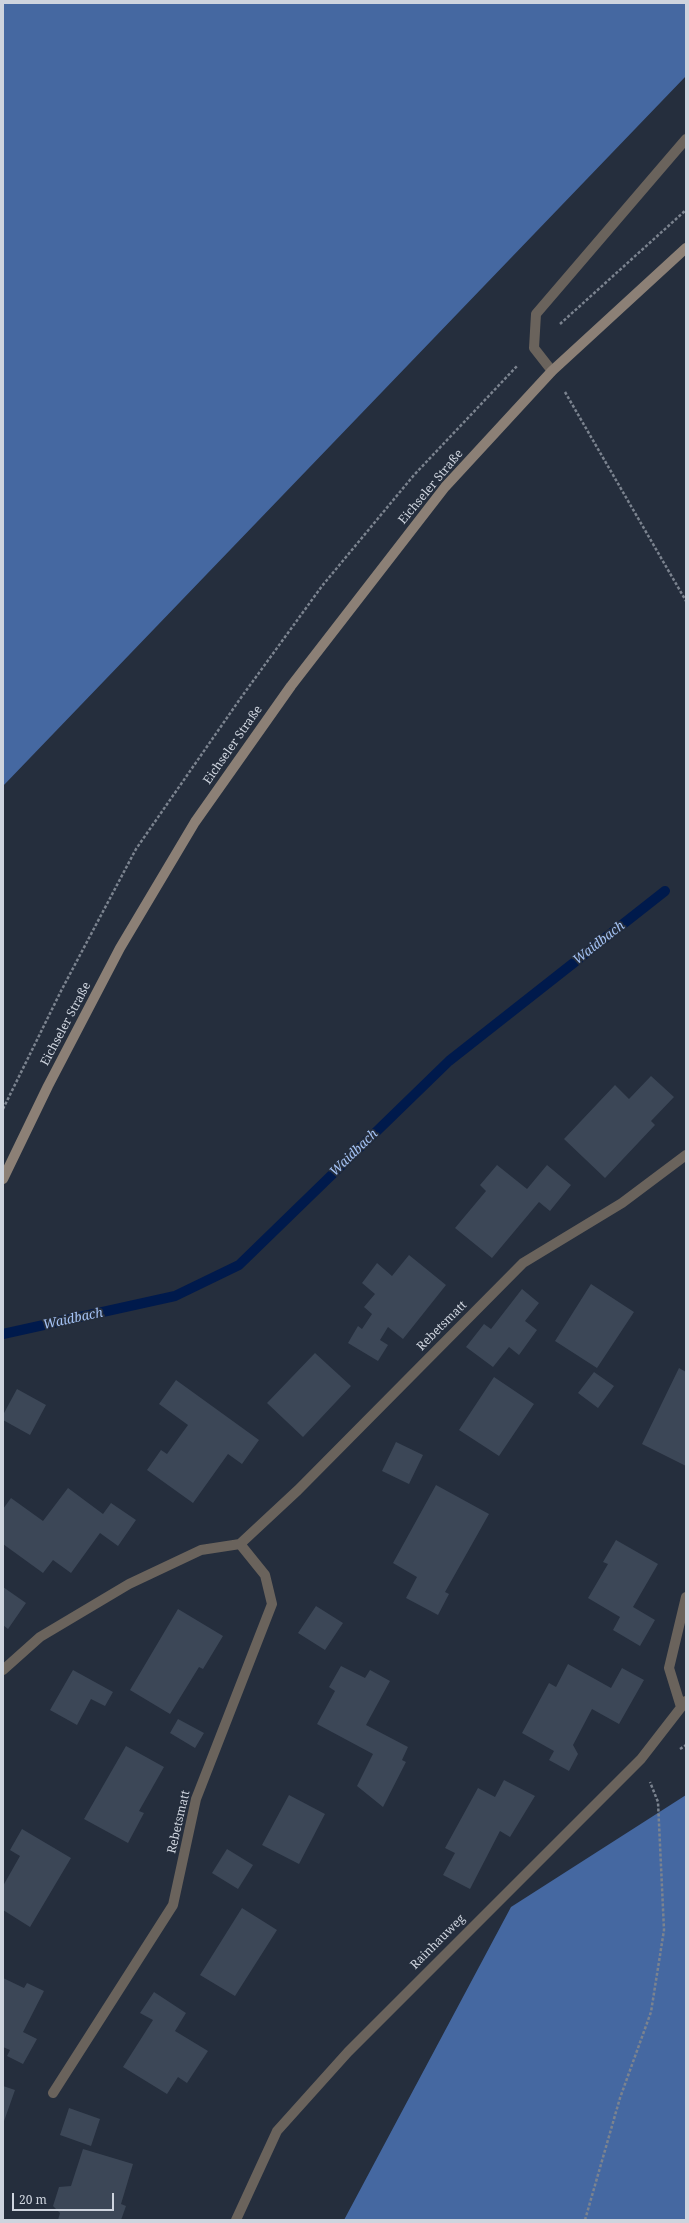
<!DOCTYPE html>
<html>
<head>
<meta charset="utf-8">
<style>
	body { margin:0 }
	#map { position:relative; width:689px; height:2223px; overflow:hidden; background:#252e3d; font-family:"Noto Serif",serif }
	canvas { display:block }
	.frame { position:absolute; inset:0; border:4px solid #ced4de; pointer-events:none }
	.scale { position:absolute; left:12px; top:2193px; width:102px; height:18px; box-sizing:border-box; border:2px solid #ced4de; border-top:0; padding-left:5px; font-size:12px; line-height:14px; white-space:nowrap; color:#ced4de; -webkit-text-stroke:3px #252e3d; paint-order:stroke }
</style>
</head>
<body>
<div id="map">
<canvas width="689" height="2223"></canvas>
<div class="frame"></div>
<div class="scale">20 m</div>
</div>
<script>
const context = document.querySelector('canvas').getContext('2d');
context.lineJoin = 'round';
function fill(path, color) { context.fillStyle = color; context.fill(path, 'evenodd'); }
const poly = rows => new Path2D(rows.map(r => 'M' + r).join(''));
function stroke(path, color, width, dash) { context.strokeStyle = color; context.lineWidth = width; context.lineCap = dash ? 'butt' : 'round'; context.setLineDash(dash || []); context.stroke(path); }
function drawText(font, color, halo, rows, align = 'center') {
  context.font = font + ' "Noto Serif",serif'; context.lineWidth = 3.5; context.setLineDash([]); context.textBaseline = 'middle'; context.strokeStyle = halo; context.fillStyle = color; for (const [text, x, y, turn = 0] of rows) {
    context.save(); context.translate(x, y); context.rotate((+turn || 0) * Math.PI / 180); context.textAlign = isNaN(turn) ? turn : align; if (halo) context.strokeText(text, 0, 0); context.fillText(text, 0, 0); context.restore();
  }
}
const forest = poly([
	[3,3,686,3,686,76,3,786],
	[686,1795,686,2220,344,2220,511,1907]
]);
const stream = poly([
	[3,1334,175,1296,239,1265,449,1061,665,891]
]);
const building = poly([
	[651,1076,674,1097,651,1121,655,1125,605,1178,564,1139,615,1085,629,1099],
	[497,1165,527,1189,547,1165,571,1185,550,1211,539,1202,492,1258,455,1228,486,1191,480,1185],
	[409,1255,446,1285,403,1339,388,1327,380,1340,388,1345,378,1361,348,1343,358,1326,362,1329,372,1314,364,1307,375,1294,362,1283,377,1263,392,1276],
	[591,1284,634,1312,597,1368,555,1341],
	[522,1289,539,1303,525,1321,537,1330,519,1355,509,1347,493,1367,466,1347,484,1324,491,1329],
	[315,1353,351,1386,303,1437,267,1403],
	[679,1368,686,1372,686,1466,642,1444],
	[594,1372,614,1386,598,1408,578,1393],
	[494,1377,534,1404,499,1456,459,1430],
	[176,1380,259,1440,242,1464,228,1454,193,1503,147,1470,161,1450,167,1454,188,1425,159,1404],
	[17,1389,46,1405,30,1435,3,1420,3,1415],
	[396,1442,423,1455,409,1484,382,1471],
	[436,1485,489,1514,445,1592,449,1594,438,1615,406,1598,417,1577,393,1563],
	[68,1488,103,1514,111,1503,136,1520,118,1546,100,1533,71,1573,53,1560,43,1573,3,1544,3,1509,11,1498,43,1521],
	[616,1540,658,1564,633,1607,655,1620,640,1646,613,1630,620,1617,588,1598,608,1564,603,1562],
	[3,1587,26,1603,8,1629,3,1625],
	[316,1606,343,1623,325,1650,298,1633],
	[178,1609,223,1636,203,1669,199,1667,170,1714,130,1690],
	[568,1664,611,1688,622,1668,644,1680,619,1724,592,1709,573,1745,578,1754,569,1771,549,1760,554,1751,522,1733,549,1683,556,1687],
	[341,1666,365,1678,370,1670,390,1681,366,1725,408,1747,402,1760,406,1762,383,1807,357,1786,373,1754,317,1724,335,1691,329,1687],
	[73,1670,113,1692,105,1706,91,1699,77,1725,50,1710],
	[178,1719,204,1733,195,1748,170,1733],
	[126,1746,164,1767,139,1811,144,1813,128,1843,84,1819],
	[504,1780,535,1796,510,1837,500,1831,470,1889,443,1875,455,1853,445,1848,478,1788,495,1797],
	[289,1795,325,1814,299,1864,262,1845],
	[22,1829,71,1858,30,1927,3,1910,3,1886,20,1856,10,1850],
	[227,1849,253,1865,238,1889,212,1873],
	[242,1908,277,1930,235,1996,200,1975],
	[3,1978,24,1988,27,1983,44,1991,23,2032,37,2039,23,2064,7,2056,10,2050,3,2047],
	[154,1992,186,2013,175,2031,208,2051,187,2083,178,2077,167,2094,123,2067,153,2020,140,2013],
	[3,2086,15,2090,3,2124],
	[69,2108,100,2119,91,2146,60,2135],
	[83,2149,133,2164,121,2204,126,2206,121,2220,58,2220,60,2213,53,2206,59,2187,71,2186]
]);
const path = poly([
	[560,324,686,210],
	[565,392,686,601],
	[3,1109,61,991,136,849,240,699,322,586,414,475,518,365],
	[680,1749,686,1745],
	[585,2220,620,2098,651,2012,664,1930,658,1802,650,1782]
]);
const service = poly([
	[552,371,534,348,536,314,686,139]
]);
const minor = poly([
	[3,1670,40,1637,129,1584,201,1550,240,1544,298,1490,523,1263,622,1203,686,1155],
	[681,1707,669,1668,686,1597],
	[53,2093,173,1905,196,1799,272,1604,265,1575,240,1544],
	[236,2220,277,2131,348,2052,641,1759,686,1701]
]);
const secondary = poly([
	[3,1179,48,1086,120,948,195,822,291,686,445,487,552,371,686,248]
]);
const streetNames = [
	["Eichseler Straße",431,487,-50],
	["Eichseler Straße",233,745,-55],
	["Eichseler Straße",66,1024,-62],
	["Rebetsmatt",442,1326,-45],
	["Rebetsmatt",179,1822,-77],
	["Rainhauweg",438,1942,-45]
];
const waterNames = [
	["Waidbach",599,943,-38],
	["Waidbach",354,1153,-44],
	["Waidbach",73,1319,-12]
];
fill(forest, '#4568a1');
stroke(stream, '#001a4c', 10);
fill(building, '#3c4757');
stroke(path, '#7b838f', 2.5, [3, 2]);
stroke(service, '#6a635c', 10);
stroke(minor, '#6a635c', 10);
stroke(secondary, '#8c8076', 10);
drawText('12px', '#ced4de', '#252e3d', streetNames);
drawText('italic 13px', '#a4c2f4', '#252e3d', waterNames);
</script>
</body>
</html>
